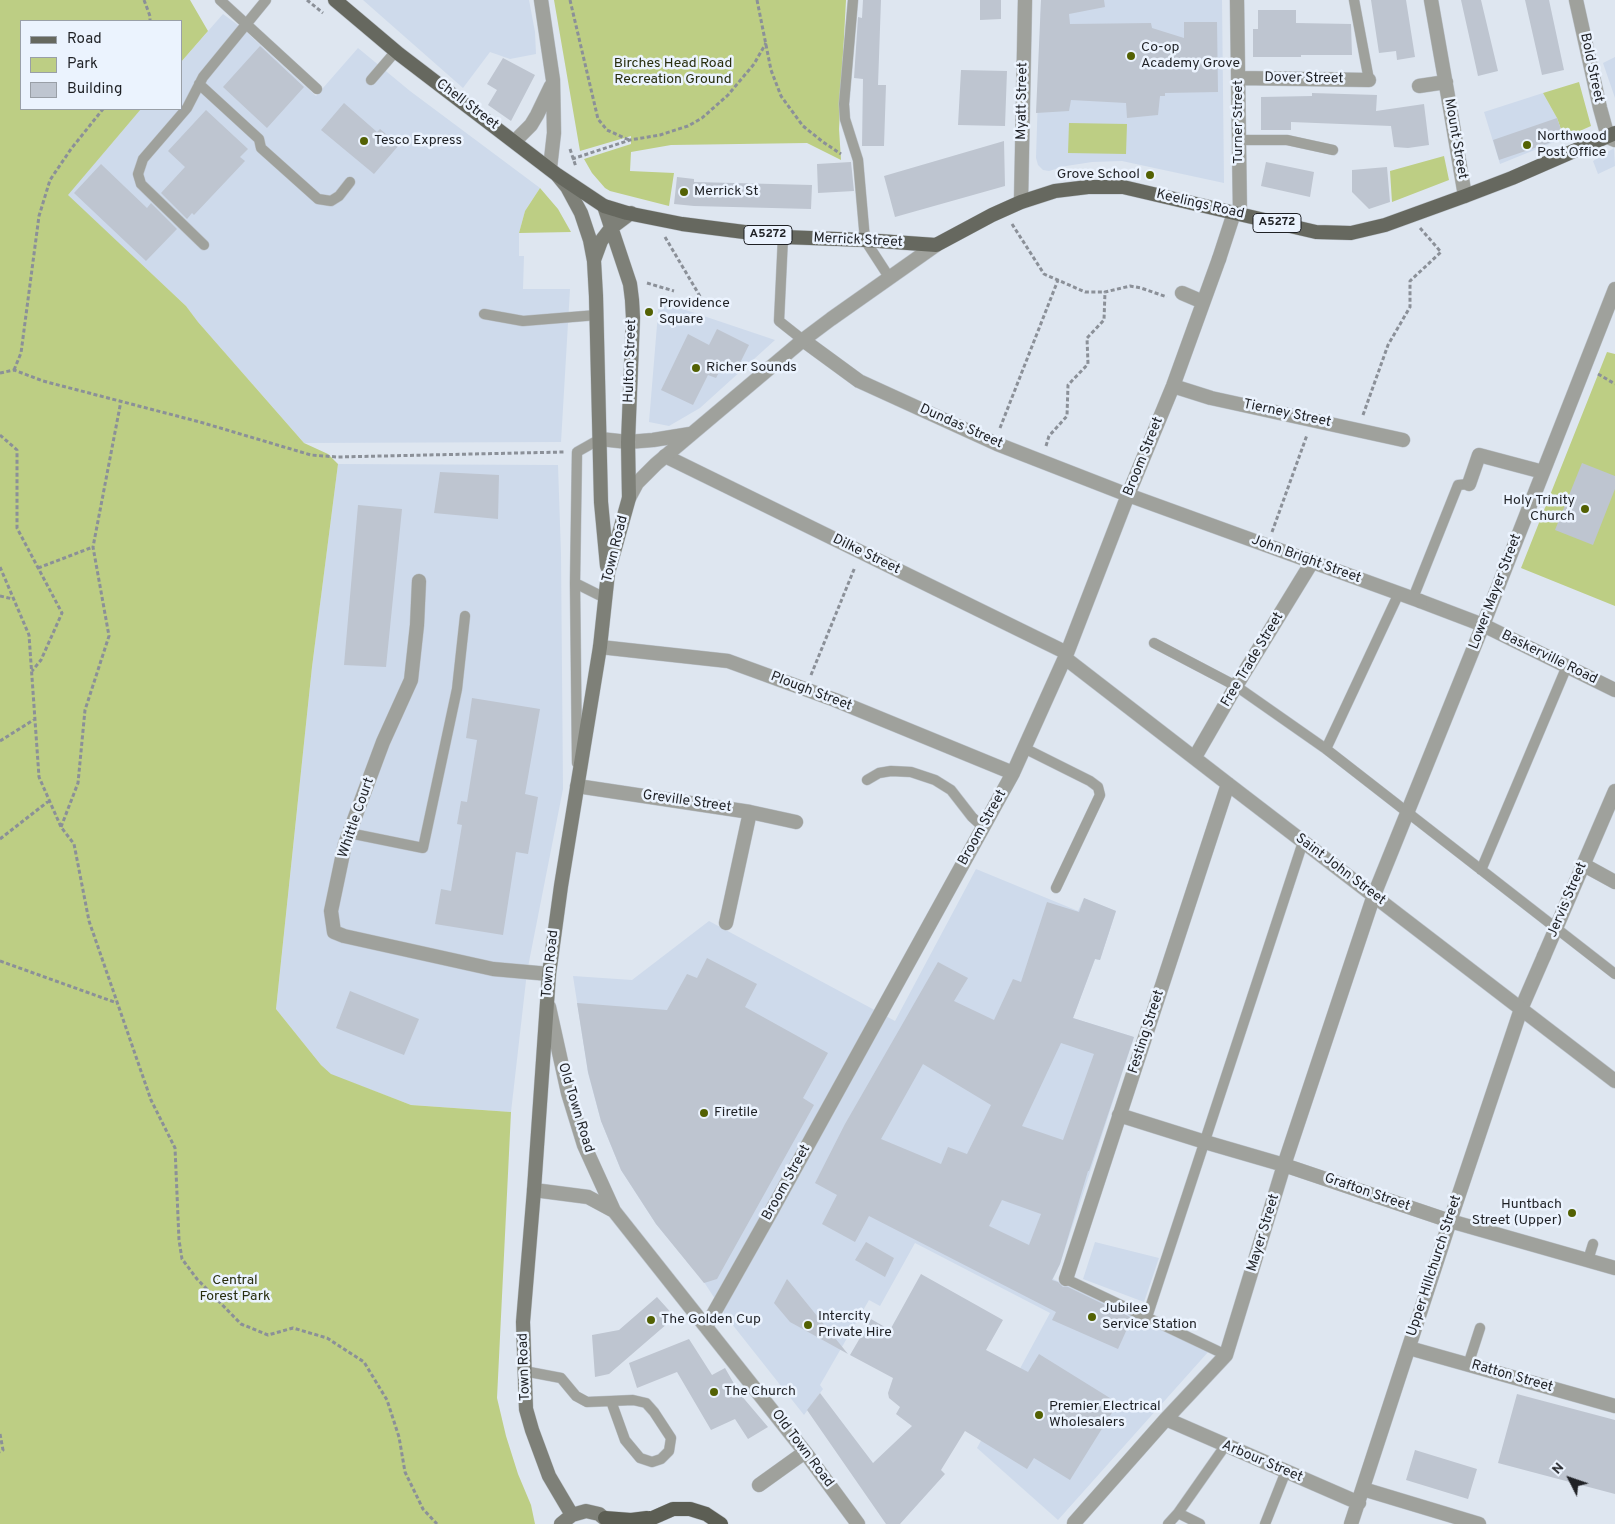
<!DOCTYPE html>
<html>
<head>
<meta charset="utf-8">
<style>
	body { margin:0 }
	#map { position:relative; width:1615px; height:1524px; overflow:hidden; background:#dee6f0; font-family:Overpass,sans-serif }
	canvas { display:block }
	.legend { position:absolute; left:20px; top:20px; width:162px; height:90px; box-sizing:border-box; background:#ebf3fe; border:1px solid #999fa7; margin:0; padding:6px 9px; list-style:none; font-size:15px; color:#1f2125 }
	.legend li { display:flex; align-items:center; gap:10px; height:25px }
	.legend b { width:25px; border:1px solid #999fa7 }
	.north { position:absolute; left:1545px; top:1454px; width:50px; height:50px; -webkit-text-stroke:4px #ebf3fe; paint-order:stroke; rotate:311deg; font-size:14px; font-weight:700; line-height:20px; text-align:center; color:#1f2125 }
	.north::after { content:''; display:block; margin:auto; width:18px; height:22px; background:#1f2125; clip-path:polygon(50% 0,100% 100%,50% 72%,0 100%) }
</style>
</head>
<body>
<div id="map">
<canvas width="1615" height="1524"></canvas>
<ul class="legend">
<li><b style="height:6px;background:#66685f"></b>Road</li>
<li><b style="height:14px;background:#bdce84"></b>Park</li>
<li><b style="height:14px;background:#bec5d0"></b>Building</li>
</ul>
<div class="north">N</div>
</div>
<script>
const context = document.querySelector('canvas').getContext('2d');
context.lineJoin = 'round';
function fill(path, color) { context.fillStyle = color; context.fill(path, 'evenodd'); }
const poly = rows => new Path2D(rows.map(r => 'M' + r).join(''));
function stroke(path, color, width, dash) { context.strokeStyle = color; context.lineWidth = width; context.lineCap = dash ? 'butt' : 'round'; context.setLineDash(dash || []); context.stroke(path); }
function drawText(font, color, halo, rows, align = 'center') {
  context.font = font + ' Overpass,sans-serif'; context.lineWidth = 5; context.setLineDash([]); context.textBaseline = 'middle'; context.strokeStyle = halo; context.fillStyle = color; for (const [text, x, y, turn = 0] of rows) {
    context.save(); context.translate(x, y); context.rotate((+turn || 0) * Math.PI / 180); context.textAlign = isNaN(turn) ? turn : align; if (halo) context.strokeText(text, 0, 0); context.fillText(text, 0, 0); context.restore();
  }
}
const built = poly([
	[363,0,529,0,535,32,536,54,510,59,490,52,463,88],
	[1041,0,1222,0,1224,183,1122,161,1092,162,1066,166,1049,171,1043,170,1038,165,1036,158],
	[223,14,242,28,316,96,358,48,410,91,540,188,525,211,519,233,519,256,524,256,523,289,570,289,561,442,304,443,198,322,186,306,67,195,141,109,181,109,181,62],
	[1615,57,1615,98,1603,63],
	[1543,93,1557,118,1564,138,1500,164,1484,112],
	[1614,148,1615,166,1598,174,1593,161],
	[659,301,775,340,700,408,669,426,649,422],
	[338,464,558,465,561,554,563,789,527,972,511,1112,411,1105,353,1083,335,1078,321,1065,276,1009,312,667],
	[976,869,1078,911,1084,898,1116,911,1100,960,1095,959,1073,1018,1134,1037,1060,1264,1053,1279,1209,1351,1058,1520,977,1448,1050,1313,915,1243,880,1306,869,1300,820,1385,823,1389,804,1415,728,1319,704,1282,656,1224,621,1170,601,1121,588,1073,573,976,632,980,709,921,895,1021],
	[1095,1242,1159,1258,1144,1302,1083,1279]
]);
const green = poly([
	[0,0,190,0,208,31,181,62,181,21,21,21,21,109,141,109,68,195,186,306,198,322,304,443,328,454,338,464,312,667,276,1009,321,1065,331,1074,411,1105,511,1112,497,1398,506,1436,518,1474,531,1505,535,1524,0,1524],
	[554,0,846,0,839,129,841,160,807,143,671,145,631,152,630,171,674,173,669,206,610,191,605,188,592,173,584,159,631,144,631,136,580,151],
	[1579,82,1591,126,1564,138,1557,118,1543,93],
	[1069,123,1127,124,1126,154,1068,153],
	[1444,156,1449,180,1392,202,1390,171],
	[540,188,558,209,571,232,519,233,525,211],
	[1607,352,1615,354,1615,606,1521,568]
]);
const building = poly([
	[863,0,881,0,878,85,886,85,884,146,862,146,863,79,854,78,858,17,862,18],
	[980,0,1001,0,1001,19,980,20],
	[1041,0,1104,0,1105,7,1069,14,1070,24,1151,23,1152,28,1184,38,1184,22,1217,22,1218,92,1165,93,1165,96,1160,96,1158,115,1127,118,1126,103,1071,100,1069,111,1036,113],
	[1371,0,1406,0,1415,57,1397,60,1396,51,1379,53],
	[1461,0,1481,0,1498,71,1478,76],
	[1525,0,1549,0,1564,70,1542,75],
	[1258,10,1296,10,1296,23,1351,24,1352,55,1301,55,1301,57,1253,57,1253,29,1258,29],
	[260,46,304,87,267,128,223,87],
	[503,58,535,75,511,121,488,105,497,90,487,84],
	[961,70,1007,71,1005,126,958,125],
	[1312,93,1377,95,1376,111,1424,104,1429,145,1408,148,1394,147,1391,126,1291,122,1291,130,1261,130,1261,97,1312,96],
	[344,103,377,132,380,129,399,145,374,174,321,130],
	[206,110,248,149,240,157,245,161,194,215,192,213,187,219,161,193,185,167,168,151],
	[1557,118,1564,138,1499,160,1493,140],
	[1004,141,1005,186,895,217,884,176],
	[851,162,854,191,818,193,817,164],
	[1266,162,1314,172,1310,197,1261,186],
	[101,164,147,208,151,203,177,229,146,261,74,193],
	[1387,167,1390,202,1369,209,1352,192,1352,170],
	[677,177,694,179,694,182,812,185,811,209,694,206,674,204],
	[717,329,749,345,736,371,723,365,716,378,708,375,693,405,661,390,688,334,709,345],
	[1582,463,1615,476,1615,489,1593,545,1555,530],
	[440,472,499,475,498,519,434,513],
	[358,505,402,509,386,667,344,665],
	[472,698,540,709,525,794,538,797,528,854,516,852,503,935,435,924,441,889,451,891,462,825,457,824,461,801,467,802,477,740,466,738],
	[1084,898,1116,911,1100,960,1095,959,1073,1018,1134,1037,1089,1171,1088,1171,1060,1264,1052,1280,1058,1282,1063,1287,1068,1287,1132,1318,1118,1349,1052,1320,1056,1312,869,1216,855,1242,822,1224,837,1195,815,1183,845,1124,938,962,968,978,954,1001,994,1020,1013,979,1021,982,1047,902,1079,912],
	[1061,1043,1094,1054,1063,1140,1022,1126],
	[923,1064,991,1105,967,1154,948,1147,941,1164,881,1139],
	[1002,1200,1041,1214,1029,1245,989,1226],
	[707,958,757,984,745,1007,828,1053,803,1098,814,1105,717,1279,704,1283,656,1224,621,1170,601,1121,588,1072,577,1003,667,1010,687,974,697,978],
	[350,991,419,1019,404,1055,336,1028],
	[866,1242,894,1258,885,1277,855,1260],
	[921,1274,1003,1320,986,1350,1028,1372,1039,1354,1118,1403,1070,1480,1034,1458,1027,1469,965,1431,941,1470,945,1474,900,1524,886,1524,807,1410,820,1393,873,1463,912,1426,896,1414,900,1407,889,1398,888,1393,893,1378,850,1355,871,1319,890,1330],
	[787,1279,848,1354,790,1322,774,1303],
	[657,1297,675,1317,609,1374,595,1377,592,1335,619,1330],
	[689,1339,712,1375,725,1368,740,1394,768,1427,748,1439,735,1419,711,1430,677,1372,637,1388,629,1363],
	[1517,1394,1615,1420,1615,1494,1498,1463],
	[1415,1450,1477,1469,1468,1499,1406,1480]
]);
const path = poly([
	[144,0,150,16,150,21],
	[307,0,323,13],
	[570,0,598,119,607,130,629,140],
	[757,0,771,70,781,96,803,126,823,142,841,154],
	[570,149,576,167],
	[572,159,630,140,660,135,688,126,702,118,728,95,754,64,766,43],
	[1012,224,1044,274,1085,292,1105,292],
	[665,237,701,298],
	[647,283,674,291],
	[14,370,21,353,39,216,50,180,71,149,103,109],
	[0,373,14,370,43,381,200,422,311,455,337,457,564,452],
	[1598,374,1615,384],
	[1363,415,1388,345,1410,307,1410,281,1441,252,1420,228],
	[1000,428,1058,280],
	[0,435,17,450,17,528,62,613,41,660,32,671],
	[1046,446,1049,436,1067,416,1068,385,1088,364,1087,338,1104,320,1105,292,1130,286,1141,288,1167,297],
	[1272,532,1307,435],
	[0,567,29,635,39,777,61,827,74,844,89,921,151,1100,175,1148,179,1240,182,1259,197,1279,241,1324,268,1335,293,1328,327,1338,364,1362,387,1400,399,1437,405,1472,423,1509,437,1524],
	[38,568,93,547],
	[0,596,13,599],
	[811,675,855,567],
	[0,741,35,719],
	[61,827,78,783,85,710,109,636,93,547,121,401],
	[0,839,50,800],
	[0,961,117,1003],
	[0,1434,3,1450,0,1452]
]);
const service = poly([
	[220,0,317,89],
	[853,0,844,104,845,119,858,160,865,240,889,277],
	[1354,0,1369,80],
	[371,80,396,51],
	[199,84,259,139,261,148,318,199,331,201,339,196,350,182],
	[1239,140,1287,140,1333,150],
	[783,237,779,321,803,340],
	[204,245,141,184,138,174,143,159,187,108,203,77,266,0],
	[484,314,523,321,597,315],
	[600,439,577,452,575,583,605,598],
	[575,583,577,763],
	[1413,598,1458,485,1469,484],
	[1154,643,1236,686,1326,749,1615,974],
	[1024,748,1090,781,1098,787,1100,795,1056,888],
	[1326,749,1399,593],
	[867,780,879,773,891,771,911,772,935,780,951,790,972,817,983,827],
	[349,833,423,848,457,689,465,616],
	[1481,870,1567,666],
	[1588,1260,1593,1244],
	[1066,1279,1226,1355],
	[1147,1317,1303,842],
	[1468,1365,1480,1328],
	[524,1371,561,1378,576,1396,587,1402,611,1401,633,1400,646,1403,654,1412,671,1438,669,1451,661,1459,652,1462,640,1458,625,1440,611,1401],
	[1178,1513,1200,1524],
	[1168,1524,1178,1513,1225,1446],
	[1265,1524,1286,1471]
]);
const pedestrian = poly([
	[1449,102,1465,196],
	[1219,259,1234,213],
	[1420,601,1483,625],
	[1521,1009,1544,956]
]);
const minor = poly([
	[1237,0,1240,214],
	[1431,0,1449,102],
	[1576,0,1600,108,1608,137,1615,140],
	[1239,78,1369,80],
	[1419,86,1446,82],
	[1021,202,1025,0],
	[1182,293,1203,302],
	[803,340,859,381,997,444,1128,495,1420,601],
	[1173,386,1211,398,1403,440],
	[665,456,1067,653],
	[1469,484,1479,455,1543,472],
	[419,581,417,625,411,680,383,742,345,844,331,911,334,932,344,936,493,969,549,974],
	[1483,625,1615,690],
	[600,647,728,661,835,700,1013,773],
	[1065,658,1228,784,1615,1081],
	[1195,757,1236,686,1312,562],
	[577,786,750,812,796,822],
	[1584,865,1615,882],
	[726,923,750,812],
	[1544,956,1615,791],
	[549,1007,568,1093,584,1145,614,1211,805,1452,858,1524],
	[1119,1115,1205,1142,1284,1165,1450,1221,1615,1268],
	[534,1190,588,1197,614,1211],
	[1066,1279,1228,784],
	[706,1327,772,1210,1013,773,1067,653,1128,495,1173,386,1219,259],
	[1409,1348,1615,1406],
	[1166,1419,1359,1503],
	[759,1485,805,1452],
	[1363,1489,1479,1524],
	[1074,1523,1166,1419,1226,1355,1284,1165,1374,895,1483,625,1615,289],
	[1351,1524,1450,1221,1521,1009]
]);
const tertiary = poly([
	[541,0,553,80,554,133,550,168],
	[515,141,531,125,537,115,551,86],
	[600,439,628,442,653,440,690,434],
	[629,498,637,483,656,464,803,340,831,319,936,245]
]);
const secondary = poly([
	[558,176,567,187,581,213,590,240,594,261,596,296,601,502,607,566],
	[594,260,601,241,611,228,631,213],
	[572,1515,549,1476,532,1430,526,1409,523,1322,534,1190,549,974,561,886,600,647,608,573,629,498,628,442,633,318,632,300,630,284,604,206],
	[561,1524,572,1515,586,1511,599,1514,611,1524]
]);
const primary = poly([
	[335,0,399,54,556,174,604,206,627,213,682,224,783,237,865,240,936,245,992,215,1021,202,1055,191,1088,187,1123,187,1316,232,1351,233,1385,225,1465,196,1512,178,1615,133]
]);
const trunk = poly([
	[605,1518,631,1520,647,1518],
	[639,1524,673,1509,690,1509,706,1514,721,1524]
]);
const markers = [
	[1131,56,5,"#536103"],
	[364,141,5,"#536103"],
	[1527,145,5,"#536103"],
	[1150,175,5,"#536103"],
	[684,192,5,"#536103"],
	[649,312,5,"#536103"],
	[696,368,5,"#536103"],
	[1585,509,5,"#536103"],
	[704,1113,5,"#536103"],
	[1572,1213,5,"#536103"],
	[1092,1317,5,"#536103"],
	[651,1320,5,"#536103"],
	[808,1325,5,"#536103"],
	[714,1392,5,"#536103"],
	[1039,1415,5,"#536103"]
];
const shields = [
	[1277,223,48],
	[768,235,48]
];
const shieldNames = [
	["A5272",1277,223],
	["A5272",768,235]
];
const poiNames = [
	["Co-op",1141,48],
	["Academy Grove",1141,64],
	["Northwood",1537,137],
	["Post Office",1537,153],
	["Tesco Express",374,141],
	["Grove School",1140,175,"right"],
	["Merrick St",694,192],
	["Providence",659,304],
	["Square",659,320],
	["Richer Sounds",706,368],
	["Holy Trinity",1575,501,"right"],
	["Church",1575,517,"right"],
	["Firetile",714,1113],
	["Huntbach",1562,1205,"right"],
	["Street (Upper)",1562,1221,"right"],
	["Jubilee",1102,1309],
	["Service Station",1102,1325],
	["Intercity",818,1317],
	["Private Hire",818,1333],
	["The Golden Cup",661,1320],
	["The Church",724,1392],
	["Premier Electrical",1049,1407],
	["Wholesalers",1049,1423]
];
const parkNames = [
	["Birches Head Road",673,64],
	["Recreation Ground",673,80],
	["Central",235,1281],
	["Forest Park",235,1297]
];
const streetNames = [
	["Bold Street",1591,68,78],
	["Dover Street",1304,79,1],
	["Myatt Street",1023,101,-89],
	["Chell Street",467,105,37],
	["Turner Street",1239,122,-90],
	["Mount Street",1455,139,80],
	["Keelings Road",1200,205,13],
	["Merrick Street",858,241,3],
	["Hulton Street",631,361,-88],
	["Tierney Street",1287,414,12],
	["Dundas Street",961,427,24],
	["Broom Street",1144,457,-68],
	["Town Road",616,549,-76],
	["Dilke Street",866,555,26],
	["John Bright Street",1306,560,20],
	["Lower Mayer Street",1496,592,-69],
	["Baskerville Road",1549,658,26],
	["Free Trade Street",1253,660,-59],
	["Plough Street",811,692,21],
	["Greville Street",687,802,8],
	["Whittle Court",357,818,-71],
	["Broom Street",983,828,-61],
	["Saint John Street",1340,870,37],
	["Jervis Street",1568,900,-67],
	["Town Road",551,964,-84],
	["Festing Street",1147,1032,-72],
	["Old Town Road",575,1108,73],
	["Broom Street",787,1183,-61],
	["Grafton Street",1367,1193,19],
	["Mayer Street",1264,1233,-73],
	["Upper Hillchurch Street",1435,1266,-72],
	["Town Road",525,1367,-92],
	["Ratton Street",1512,1377,16],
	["Old Town Road",802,1449,53],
	["Arbour Street",1262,1462,23]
];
fill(built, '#cedaeb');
fill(green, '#bdce84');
fill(building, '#bec5d0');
stroke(service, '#bcc3cb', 11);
stroke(pedestrian, '#bcc3cb', 15);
stroke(minor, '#bcc3cb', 15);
stroke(tertiary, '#bcc3cb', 15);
stroke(secondary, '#bcc3cb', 15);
stroke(primary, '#bcc3cb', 15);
stroke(trunk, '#bcc3cb', 15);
stroke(path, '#8b9098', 3, [4, 2.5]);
stroke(service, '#9fa19c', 10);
stroke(pedestrian, '#9fa19c', 14);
stroke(minor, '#9fa19c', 14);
stroke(tertiary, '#9fa19c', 14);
stroke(secondary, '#7e8078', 14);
stroke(primary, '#66685f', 14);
stroke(trunk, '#5c5e54', 14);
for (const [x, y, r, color] of markers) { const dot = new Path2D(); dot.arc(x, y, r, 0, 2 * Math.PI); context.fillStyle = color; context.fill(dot); stroke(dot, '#ebf3fe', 2); }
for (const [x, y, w] of shields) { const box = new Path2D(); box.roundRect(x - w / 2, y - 9.5, w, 19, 4); context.fillStyle = '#ebf3fe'; context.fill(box); stroke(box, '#1f2125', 1); }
drawText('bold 12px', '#1f2125', null, shieldNames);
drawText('14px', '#1f2125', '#ebf3fe', poiNames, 'left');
drawText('14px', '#282e0e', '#ebf3fe', parkNames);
drawText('14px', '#1f2125', '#ebf3fe', streetNames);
</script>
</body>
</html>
